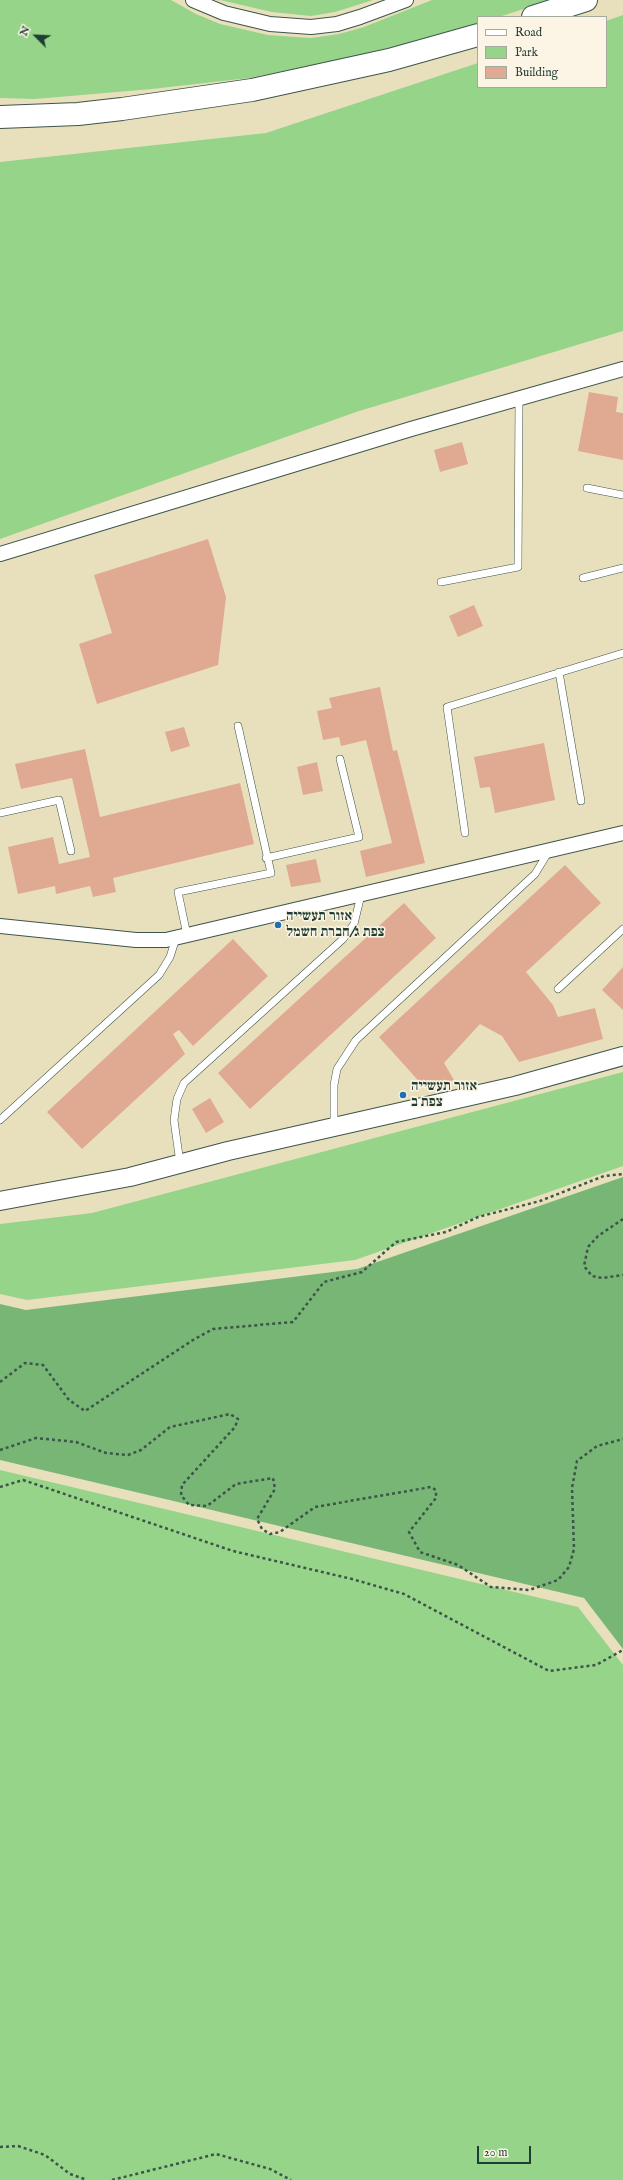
<!DOCTYPE html>
<html>
<head>
<meta charset="utf-8">
<style>
	body { margin:0 }
	#map { position:relative; width:623px; height:2180px; overflow:hidden; background:#e8e0bd; font-family:"IM FELL English",serif }
	canvas { display:block }
	.legend { position:absolute; left:477px; top:16px; width:130px; height:72px; box-sizing:border-box; background:#fcf5e5; border:1px solid #a4ab9e; margin:0; padding:5px 7px; list-style:none; font-size:12px; color:#1f3d34 }
	.legend li { display:flex; align-items:center; gap:8px; height:20px }
	.legend b { width:20px; border:1px solid #a4ab9e }
	.north { position:absolute; left:16px; top:16px; width:40px; height:40px; -webkit-text-stroke:3px #fcf5e5; paint-order:stroke; rotate:294deg; font-size:11px; font-weight:700; line-height:16px; text-align:center; color:#1f3d34 }
	.north::after { content:''; display:block; margin:auto; width:14px; height:18px; background:#1f3d34; clip-path:polygon(50% 0,100% 100%,50% 72%,0 100%) }
	.scale { position:absolute; left:477px; top:2146px; width:54px; height:18px; box-sizing:border-box; border:2px solid #1f3d34; border-top:0; padding-left:5px; font-size:12px; line-height:14px; white-space:nowrap; color:#1f3d34; -webkit-text-stroke:3px #fcf5e5; paint-order:stroke }
</style>
</head>
<body>
<div id="map">
<canvas width="623" height="2180"></canvas>
<ul class="legend">
<li><b style="height:5px;background:#fff"></b>Road</li>
<li><b style="height:11px;background:#96d489"></b>Park</li>
<li><b style="height:11px;background:#e0a991"></b>Building</li>
</ul>
<div class="north">N</div>
<div class="scale">20 m</div>
</div>
<script>
const context = document.querySelector('canvas').getContext('2d');
context.lineJoin = 'round';
function fill(path, color) { context.fillStyle = color; context.fill(path, 'evenodd'); }
const poly = rows => new Path2D(rows.map(r => 'M' + r).join(''));
function stroke(path, color, width, dash) { context.strokeStyle = color; context.lineWidth = width; context.lineCap = dash ? 'butt' : 'round'; context.setLineDash(dash || []); context.stroke(path); }
function drawText(font, color, halo, rows, align = 'center') {
  context.font = font + ' "IM FELL English","Frank Ruhl Libre",serif'; context.lineWidth = 3; context.setLineDash([]); context.textBaseline = 'middle'; context.strokeStyle = halo; context.fillStyle = color; for (const [text, x, y, turn = 0] of rows) {
    context.save(); context.translate(x, y); context.rotate((+turn || 0) * Math.PI / 180); context.textAlign = isNaN(turn) ? turn : align; if (halo) context.strokeText(text, 0, 0); context.fillText(text, 0, 0); context.restore();
  }
}
const green = poly([
	[0,0,171,0,196,14,220,24,268,35,311,38,339,34,364,27,432,0,551,0,499,17,478,17,478,24,458,31,342,59,249,78,152,89,35,99,0,98],
	[220,0,373,0,335,12,311,16,272,12],
	[623,15,623,331,356,412,0,539,0,162,266,133,478,63,478,87,606,87,606,21],
	[623,1072,623,1166,355,1260,27,1300,0,1294,0,1224,92,1213],
	[0,1470,578,1607,623,1665,623,2180,0,2180]
]);
const forest = poly([
	[623,1177,623,1649,584,1598,0,1460,0,1304,26,1310,357,1269]
]);
const building = poly([
	[589,392,618,397,616,412,623,413,623,460,578,451],
	[462,442,468,464,440,472,434,450],
	[208,539,226,597,218,665,97,704,79,644,112,633,94,575],
	[474,605,483,626,458,637,449,616],
	[380,687,393,751,397,750,425,863,366,877,360,851,392,843,366,740,341,746,339,737,323,740,317,711,332,708,329,698],
	[184,727,190,746,171,752,165,732],
	[544,743,555,800,495,813,490,787,480,788,474,757],
	[85,749,100,817,240,783,254,844,113,878,116,892,93,897,90,886,56,894,55,886,18,894,8,847,53,837,59,864,90,857,72,778,21,789,15,764],
	[317,762,323,791,303,795,297,767],
	[316,859,321,882,291,887,286,865],
	[565,865,601,903,526,972,553,1005,558,1017,595,1008,603,1039,519,1062,502,1036,480,1024,444,1063,454,1080,425,1088,379,1037],
	[404,903,436,938,250,1109,218,1073],
	[233,939,268,976,193,1046,179,1030,173,1034,185,1054,82,1149,47,1112],
	[623,967,623,1010,602,990],
	[210,1098,224,1122,206,1133,192,1109]
]);
const path = poly([
	[623,1219,598,1236,588,1247,584,1266,592,1276,602,1278,623,1275],
	[0,1382,25,1363,43,1365,69,1400,85,1411,193,1340,213,1329,293,1322,324,1282,362,1272,396,1242,446,1232,478,1217,540,1201,604,1176,623,1174],
	[0,1450,36,1438,76,1442,106,1453,128,1455,141,1450,170,1427,230,1414,238,1419,235,1427,182,1485,181,1495,189,1505,207,1506,236,1484,273,1478,275,1489,257,1519,262,1529,270,1534,280,1532,315,1507,431,1487,436,1490,436,1498,409,1532,420,1552,458,1565,491,1587,529,1590,558,1580,569,1567,574,1549,572,1488,577,1461,597,1446,623,1439],
	[0,1487,23,1480,233,1551,352,1579,404,1594,549,1671,596,1665,623,1650],
	[0,2147,18,2146,45,2155,70,2174,87,2180],
	[112,2180,216,2154,270,2169,291,2180]
]);
const service = poly([
	[587,488,623,495],
	[583,578,623,568],
	[441,582,518,567,519,398],
	[559,672,581,801],
	[0,813,59,800,71,851],
	[465,833,447,707,623,653],
	[266,858,359,837,340,759],
	[187,935,178,892,271,873,238,726],
	[558,989,623,929],
	[0,1120,159,975,170,957,176,938],
	[334,1127,334,1085,337,1069,356,1040,535,874,549,851],
	[180,1163,174,1120,177,1099,184,1083,343,939,354,924,361,895]
]);
const minor = poly([
	[193,0,224,13,270,24,311,27,337,24,360,17,406,0],
	[0,554,411,429,623,369],
	[0,926,136,940,166,940,623,833]
]);
const tertiary = poly([
	[0,1201,130,1177,228,1151,515,1086,623,1056]
]);
const trunk = poly([
	[533,17,586,0],
	[0,117,78,114,122,109,252,90,389,60,478,35]
]);
const markers = [
	[278,925,4,"#1f6fb2"],
	[403,1095,4,"#1f6fb2"]
];
const poiNames = [
	["אזור תעשייה",286,917],
	["צפת ג/חברת חשמל",286,933],
	["אזור תעשייה",411,1087],
	["צפת ב",411,1103]
];
fill(green, '#96d489');
fill(forest, '#78b675');
fill(building, '#e0a991');
stroke(service, '#3d5549', 8);
stroke(minor, '#3d5549', 16);
stroke(tertiary, '#3d5549', 20);
stroke(trunk, '#3d5549', 24);
stroke(path, '#3d5549', 2.5, [3, 3]);
stroke(service, '#fff', 7);
stroke(minor, '#fff', 14);
stroke(tertiary, '#fff', 18);
stroke(trunk, '#fff', 22);
for (const [x, y, r, color] of markers) { const dot = new Path2D(); dot.arc(x, y, r, 0, 2 * Math.PI); context.fillStyle = color; context.fill(dot); stroke(dot, '#fcf5e5', 1.5); }
drawText('bold 14px', '#1f3d34', '#fcf5e5', poiNames, 'left');
</script>
</body>
</html>
